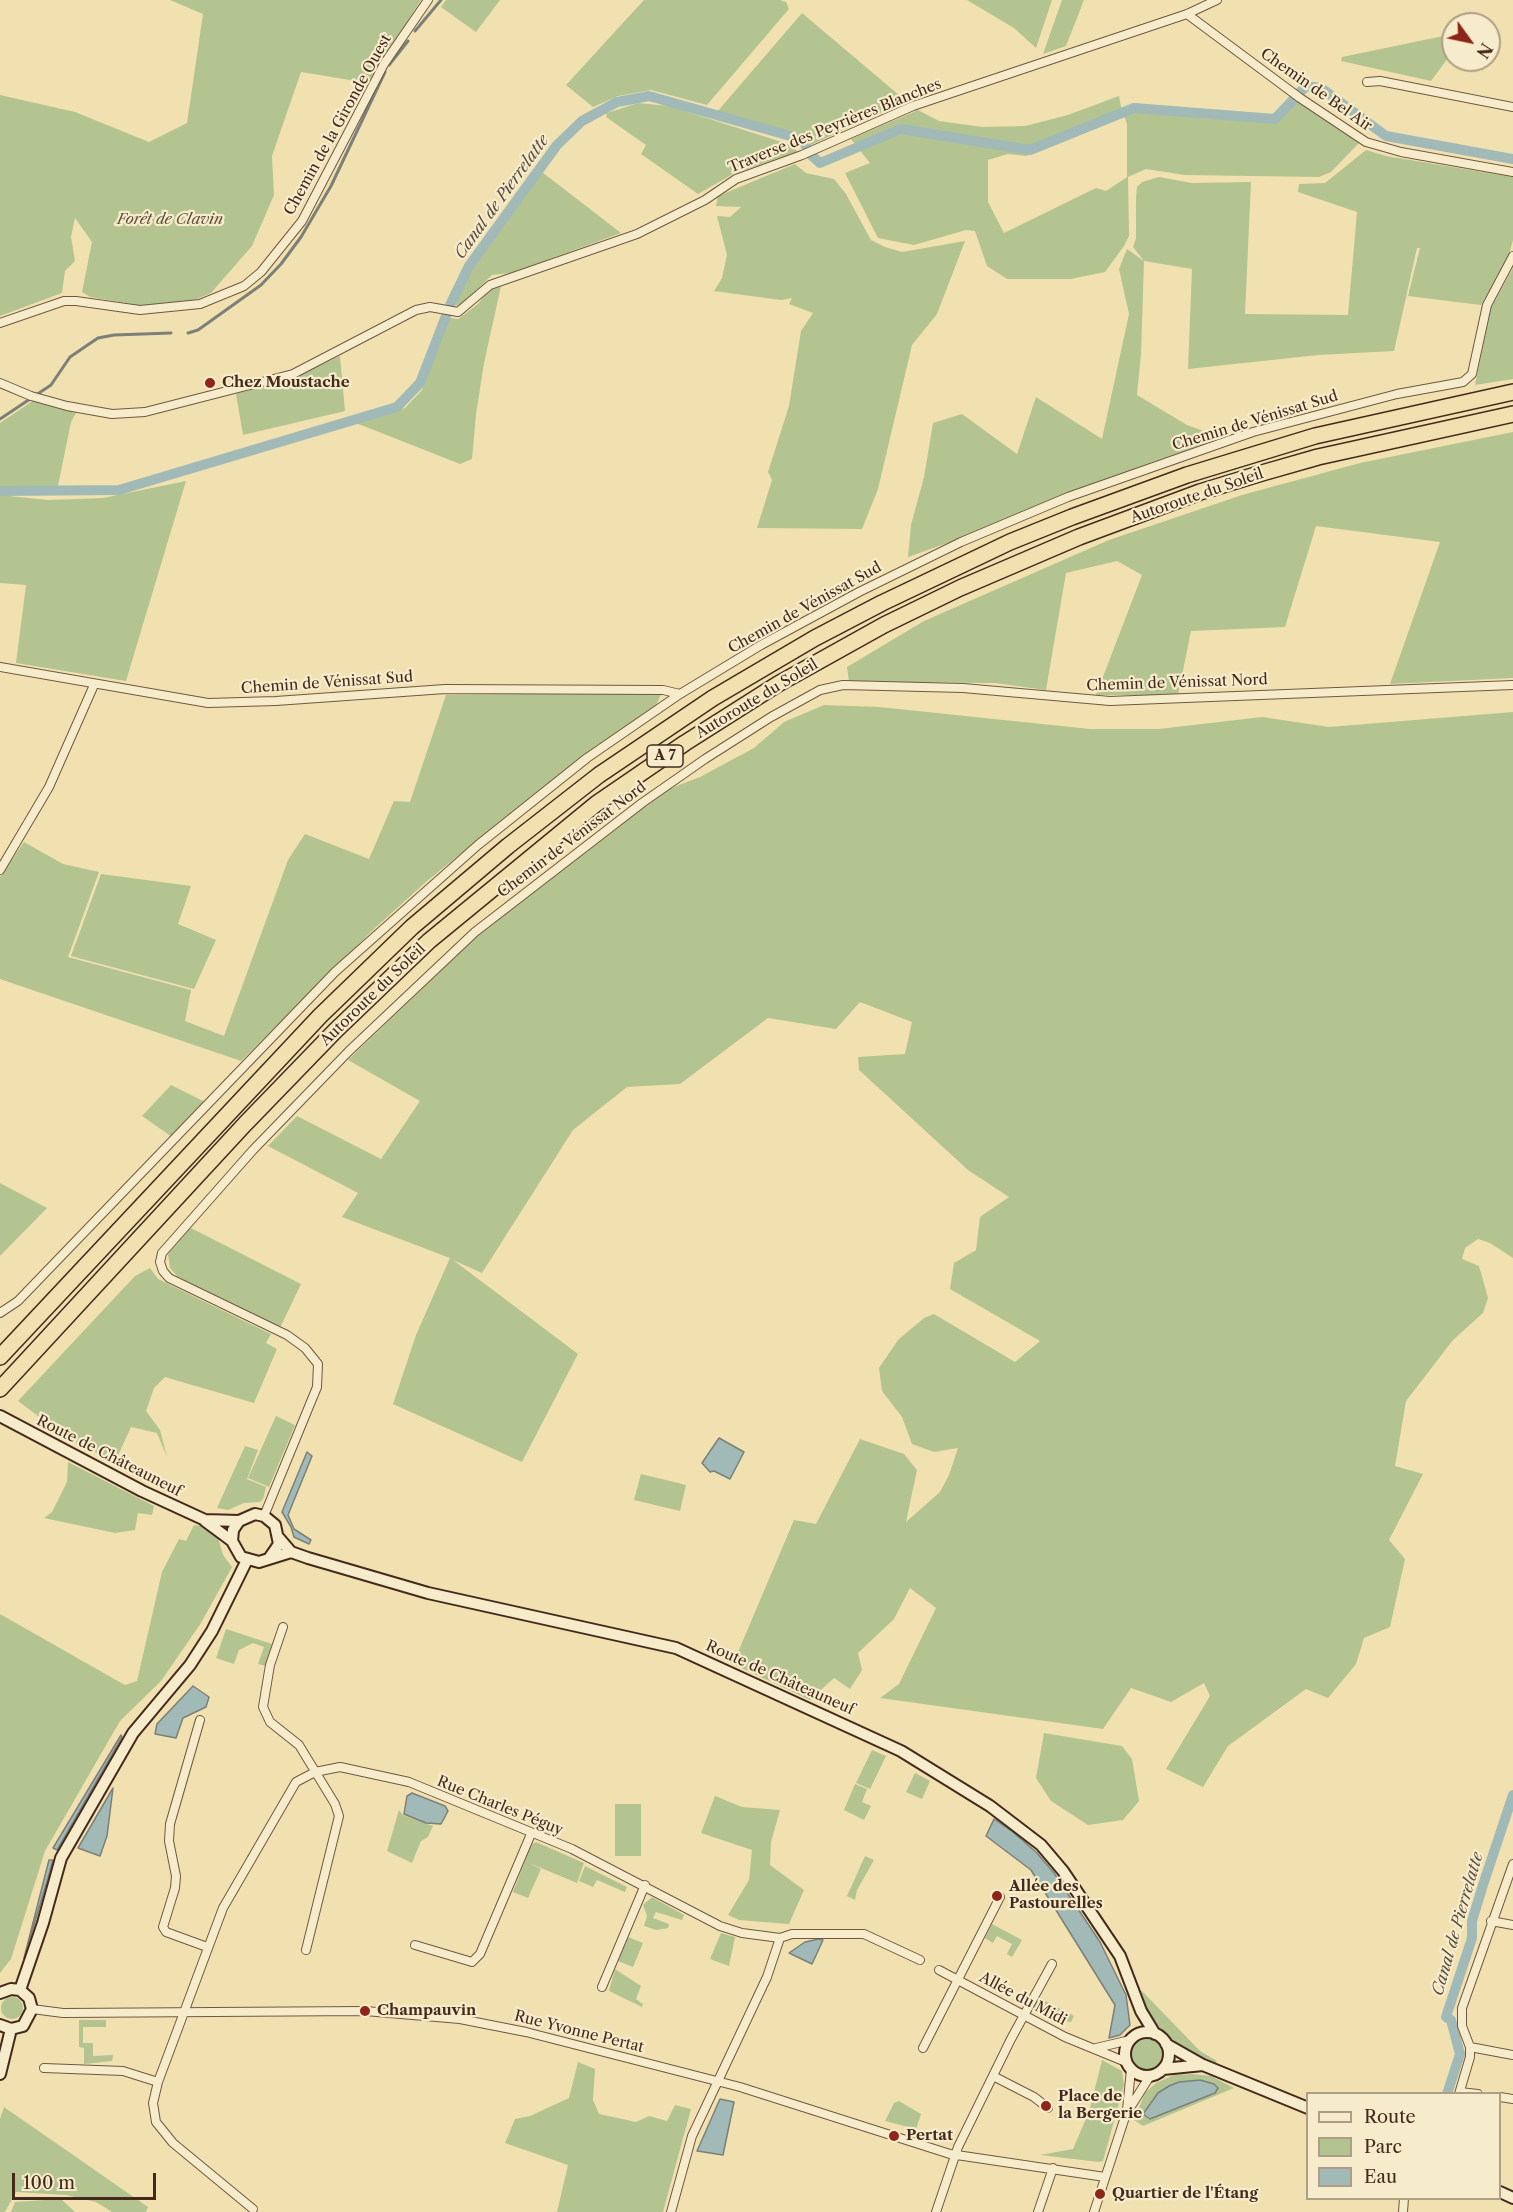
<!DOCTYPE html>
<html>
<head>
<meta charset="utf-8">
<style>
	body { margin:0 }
	#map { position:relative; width:1513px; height:2212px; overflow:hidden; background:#f1e1b0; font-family:"Libre Caslon Text",serif }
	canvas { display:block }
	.legend { position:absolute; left:1306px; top:2092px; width:195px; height:108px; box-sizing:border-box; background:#f6eccc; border:2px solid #af9e86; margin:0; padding:8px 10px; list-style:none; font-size:18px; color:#452a1c }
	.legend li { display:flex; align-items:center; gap:12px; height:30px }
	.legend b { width:30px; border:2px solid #af9e86 }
	.north { position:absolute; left:1441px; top:12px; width:60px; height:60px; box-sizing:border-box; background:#f6eccc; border:2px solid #af9e86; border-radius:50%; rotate:123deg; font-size:16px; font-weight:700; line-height:24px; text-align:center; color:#452a1c }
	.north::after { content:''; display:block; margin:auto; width:21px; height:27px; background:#8f2418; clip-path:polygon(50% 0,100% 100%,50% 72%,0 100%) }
	.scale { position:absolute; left:12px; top:2173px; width:144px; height:27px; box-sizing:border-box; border:3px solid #452a1c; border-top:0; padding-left:8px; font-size:18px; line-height:21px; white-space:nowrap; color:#452a1c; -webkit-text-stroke:4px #f6eccc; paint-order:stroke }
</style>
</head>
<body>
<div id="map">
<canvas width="1513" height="2212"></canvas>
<ul class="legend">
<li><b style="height:8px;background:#f6eccc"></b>Route</li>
<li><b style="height:16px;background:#b3c491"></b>Parc</li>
<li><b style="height:16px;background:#a1bab7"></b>Eau</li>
</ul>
<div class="north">N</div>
<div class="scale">100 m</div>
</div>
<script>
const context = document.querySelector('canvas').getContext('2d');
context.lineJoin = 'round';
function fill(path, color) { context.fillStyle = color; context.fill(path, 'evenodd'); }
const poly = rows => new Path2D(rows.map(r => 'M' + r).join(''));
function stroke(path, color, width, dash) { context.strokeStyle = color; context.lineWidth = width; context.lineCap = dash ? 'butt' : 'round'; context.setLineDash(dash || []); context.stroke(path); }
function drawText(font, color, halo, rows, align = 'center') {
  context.font = font + ' "Libre Caslon Text",serif'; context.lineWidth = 4.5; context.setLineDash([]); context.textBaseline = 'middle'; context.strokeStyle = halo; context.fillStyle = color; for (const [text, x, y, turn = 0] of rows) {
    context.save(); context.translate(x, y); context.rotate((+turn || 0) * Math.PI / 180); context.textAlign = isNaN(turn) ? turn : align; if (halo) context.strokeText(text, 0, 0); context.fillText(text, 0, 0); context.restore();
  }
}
const green = poly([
	[170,0,421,0,368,83,301,72,272,156,274,195,252,246,211,293,187,303,144,306,90,297,82,292,92,242,75,218,71,237,75,261,65,271,62,293,0,316,0,95,75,112,149,142,187,123,203,14],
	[446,0,500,0,476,32,441,7],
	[644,0,780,0,786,2,789,9,707,105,651,90,618,96,593,107,566,85],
	[967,0,1052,0,1036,48,1014,28],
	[1062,0,1084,0,1066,46,1043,54],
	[802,13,906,101,811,145,803,138,717,112],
	[1453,34,1453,51,1431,81,1341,61,1342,57],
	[1119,96,1123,117,1026,156,1008,154,988,160,988,202,1004,233,1096,188,1106,191,1127,177,1127,124,1124,115,1133,112,1276,123,1298,100,1360,142,1331,172,1319,177,1185,175,1146,169,1128,177,1129,236,1124,246,1105,272,1071,279,1007,279,987,266,975,231,966,230,914,245,878,238,845,173,870,163,851,139,918,110,939,121,983,127,1025,126,1068,115],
	[638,103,669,106,794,146,797,152,733,174,698,194,641,154,646,145,606,117,607,113],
	[1366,150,1386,156,1513,177,1513,240,1508,259,1481,305,1408,296,1420,248,1417,248,1394,351,1318,355,1188,369,1192,269,1144,261,1141,354,1137,395,1187,425,1223,438,1152,462,976,533,908,557,911,525,924,477,933,423,962,414,1017,454,1036,397,1102,439,1129,314,1119,269,1127,249,1144,261,1133,247,1136,238,1136,197,1137,187,1142,182,1159,177,1192,183,1251,182,1245,314,1348,315,1357,212,1298,192,1299,184,1325,183],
	[795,164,806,173,834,179,846,194,871,240,885,247,902,252,965,241,937,314,912,345,878,489,862,529,757,528,772,480,768,472,789,406,801,331,813,313,789,304,792,298,781,300,714,291,722,278,727,255,717,216,730,217,741,207,716,206,718,196],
	[542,172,621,233,511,273,492,275,459,307,454,303,476,261],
	[1513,268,1513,379,1475,385,1491,308],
	[501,286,484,363,476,414,472,459,460,464,356,423,405,408,422,390,449,318,458,319,478,304,488,291],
	[340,356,345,411,243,435,236,394,292,378],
	[34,400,76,413,71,422,58,486,0,489,0,423],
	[1513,432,1513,678,1390,684,1440,542,1316,526,1285,627,1191,631,1178,695,1096,695,1142,575,1117,561,1066,573,1046,690,995,683,849,682,847,667,924,621,1109,540,1242,495,1360,463],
	[186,481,126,681,16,663,26,585,0,583,0,495,48,500,103,498],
	[662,692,654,710,552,780,427,881,374,929,241,1061,0,979,0,877,24,842,63,864,99,872,68,957,191,990,185,1021,224,1036,288,860,305,834,369,859,394,801,410,802,446,695],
	[824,705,879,707,1090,729,1159,729,1262,717,1329,727,1513,712,1513,1258,1490,1243,1478,1239,1465,1248,1462,1259,1479,1266,1488,1298,1483,1313,1453,1340,1406,1401,1395,1466,1423,1474,1389,1540,1405,1559,1390,1627,1364,1638,1356,1664,1328,1698,1306,1689,1228,1746,1203,1787,1166,1769,1210,1696,1204,1683,1171,1702,1131,1688,1103,1729,880,1698,899,1684,936,1608,910,1588,894,1619,858,1653,862,1670,850,1689,834,1678,810,1700,733,1664,794,1520,816,1524,860,1439,904,1454,917,1470,906,1522,940,1492,949,1475,958,1448,934,1452,912,1444,902,1417,882,1391,879,1368,898,1340,924,1318,934,1314,1015,1362,1040,1341,950,1289,954,1263,976,1250,980,1217,1009,1197,968,1170,859,1070,858,1057,905,1054,912,1022,860,1002,836,1029,768,1018,680,1084,627,1087,573,1130,482,1273,453,1260,578,1354,522,1462,393,1404,416,1335,450,1258,342,1217,358,1193,268,1146,297,1116,381,1159,420,1101,348,1060,478,935,589,846,671,788,700,777,754,748,784,722],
	[101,874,191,886,178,924,216,940,194,989,71,956],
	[171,1085,205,1102,172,1137,142,1116],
	[0,1183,47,1208,0,1256],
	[189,1227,301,1284,280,1328,178,1277,170,1268,168,1254],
	[150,1268,158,1279,271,1334,266,1343,277,1349,254,1403,165,1377,154,1388,146,1411,160,1430,167,1457,157,1433,131,1427,115,1462,70,1440,18,1401,135,1276],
	[276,1416,295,1425,269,1487,248,1478],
	[245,1446,258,1450,247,1479,266,1487,263,1499,260,1502,244,1503,228,1510,217,1508],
	[68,1462,154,1506,152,1515,138,1513,135,1530,115,1533,44,1518,52,1512,67,1482],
	[641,1474,686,1485,680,1511,634,1500],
	[194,1525,201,1526,218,1538,223,1555,232,1567,201,1623,161,1681,120,1721,45,1851,11,1959,0,1973,0,1614,116,1680,125,1685,137,1681,162,1572,179,1539,186,1541],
	[226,1629,272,1644,266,1666,258,1664,264,1647,253,1643,239,1650,234,1664,216,1658],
	[1044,1733,1122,1746,1132,1759,1139,1801,1123,1820,1088,1825,1051,1801,1036,1778],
	[872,1750,886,1756,870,1789,856,1783],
	[915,1773,930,1781,922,1799,906,1792],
	[855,1784,867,1789,862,1802,871,1806,864,1820,844,1810],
	[715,1796,742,1807,780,1810,771,1842,770,1865,804,1890,789,1924,739,1920,728,1915,749,1880,752,1850,701,1833],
	[615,1804,641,1804,641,1856,615,1856],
	[399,1810,403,1815,433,1826,428,1837,421,1841,412,1863,387,1851],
	[536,1842,584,1863,577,1883,529,1863,541,1869,528,1898,513,1892,531,1845],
	[865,1856,874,1860,857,1890,855,1900,847,1896],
	[585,1866,627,1887,625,1892,597,1880,593,1887,579,1881],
	[652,1897,684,1915,682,1920,656,1912,653,1918,669,1924,668,1928,656,1930,644,1926,647,1916,643,1905],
	[992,1924,1022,1940,1012,1957,1007,1954,1012,1944,997,1936,993,1943,985,1938],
	[721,1933,735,1937,729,1966,710,1959],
	[628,1937,643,1943,633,1967,618,1961],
	[615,1969,641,1986,636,1999,643,2004,642,2007,609,1991],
	[1141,1990,1200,2051,1217,2061,1215,2064,1175,2047,1146,2010],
	'1 2008a11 11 0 1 1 22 0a11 11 0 1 1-22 0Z',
	[1038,1997,1074,2016,1071,2022,1053,2020,1032,2010],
	[79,2020,106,2020,106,2027,83,2027,83,2043,93,2043,93,2056,113,2055,112,2061,84,2064,84,2048,79,2047],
	'1131 2054a16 16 0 1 1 32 0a16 16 0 1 1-32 0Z',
	[1102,2060,1122,2071,1124,2085,1103,2161,1099,2162,1040,2155,1073,2149,1089,2112],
	[578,2062,595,2069,593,2100,599,2114,636,2122,649,2116,667,2121,675,2105,691,2109,663,2212,557,2212,568,2165,505,2143,515,2119,530,2116,569,2098],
	[1192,2074,1211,2076,1234,2088,1143,2126,1134,2120,1145,2093,1156,2083,1174,2075],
	[899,2101,921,2114,916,2129,885,2121,894,2103],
	[4,2107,148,2207,146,2212,112,2212,96,2202,66,2195,16,2192,5,2212,0,2212,0,2119],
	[61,2199,75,2212,11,2212,15,2202]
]);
const water = poly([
	[719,1438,744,1452,730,1479,714,1471,710,1472,702,1463,719,1438],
	[307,1452,312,1456,288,1515,294,1529,311,1540,309,1544,294,1537,291,1527,282,1512,307,1452],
	[193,1686,209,1697,206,1707,183,1718,176,1738,155,1734,157,1724,193,1686],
	[121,1735,122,1737,57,1850,53,1848,121,1735],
	[113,1788,107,1836,100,1856,78,1848,113,1788],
	[412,1793,445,1806,448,1811,441,1824,426,1823,404,1814,407,1796,412,1793],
	[994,1819,1013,1832,1037,1853,1054,1873,1100,1942,1126,1995,1130,2025,1120,2035,1109,2038,1115,2005,1031,1870,986,1836,994,1819],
	[49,1860,53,1860,48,1878,24,1958,49,1860],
	[819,1939,823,1940,812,1964,789,1953,805,1942,819,1939],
	[1200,2080,1214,2084,1218,2088,1215,2093,1150,2119,1143,2114,1158,2093,1169,2086,1179,2082,1200,2080],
	[720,2099,734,2102,723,2155,697,2151,720,2099]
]);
const stream = poly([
	[415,31,441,0],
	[389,65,408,41],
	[188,333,198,330,261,285,281,264,301,237,331,186,385,72],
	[36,395,51,385,70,357,98,338,114,335,171,333],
	[0,419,30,399]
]);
const canal = poly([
	[0,491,119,490,397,407,420,383,451,303,469,266,557,145,582,121,617,102,649,96,794,137,804,143,811,155,820,163,901,129,1030,150,1134,108,1275,119,1306,86,1321,88,1386,136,1513,159],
	[1447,2094,1460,2054,1451,2020,1446,2017,1472,1938,1472,1921,1482,1888,1513,1795]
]);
const street = poly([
	[1187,14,1300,98,1366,142,1401,152,1513,172],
	[1367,82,1380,81,1513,107],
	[0,323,64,301,76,301,140,310,200,304,244,286,261,272,302,221,384,64,428,0],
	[0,383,31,396,67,406,112,414,145,412,293,374,416,310,430,307,458,312,490,285,637,234,705,200,736,179,802,155,913,106,1187,14,1217,0],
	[0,667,208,703,276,701,445,689,663,690,680,694,761,645,859,592,961,542,1068,497,1253,432,1397,394,1463,382,1472,374,1487,305,1513,256],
	[0,870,49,787,94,685],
	[0,1313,18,1301,335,972,478,845,587,758,680,694],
	[264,1516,317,1387,318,1364,305,1348,287,1335,169,1278,163,1271,160,1262,162,1253,253,1150,349,1051,475,932,642,803,705,759,771,717,820,690,843,685,963,688,1110,701,1513,685],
	[283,1627,270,1665,263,1707,270,1722,299,1745,335,1804,339,1816,306,1950],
	[200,1720,170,1824,169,1841,176,1876,175,1888,163,1927,166,1932,207,1947],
	[1491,1921,1513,1925],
	[780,1938,792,1934,864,1934,920,1960],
	[415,1945,472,1962,480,1954,531,1834],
	[939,1970,1065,2037,1126,2062],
	[602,1987,645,1885],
	[32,2009,63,2013,365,2011,460,2019,526,2032,740,2087,950,2154,1105,2177],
	[1470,2047,1513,2055],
	[923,2048,1000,1897],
	[1096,2048,1130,2040],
	[44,2068,123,2071,158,2082],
	[993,2076,1034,2097,1048,2108],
	[1460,2092,1478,2094],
	[1459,2094,1470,2057,1470,2047,1462,2026,1462,2008,1513,1864],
	[1500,2097,1513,2099],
	[1127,2110,1131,2069],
	[253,2209,173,2143,156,2122,153,2103,158,2082,223,1908,296,1782,315,1772,340,1767,409,1782,572,1849,720,1926,742,1933,780,1938,767,1977,692,2136,671,2212],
	[936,2212,958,2147,1011,2039,1052,1964],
	[1038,2212,1053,2168],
	[1094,2212,1126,2114,1150,2076],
	[1403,2212,1404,2198]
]);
const secondary = poly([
	[0,1416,142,1491,205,1520,239,1521],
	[205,1521,232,1541],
	[279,1538,291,1552,308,1558,428,1593,676,1648,901,1751,990,1806,1041,1845,1063,1871,1120,1956,1141,2011,1155,2034],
	[270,1557,279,1544,275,1525,264,1516,255,1514,239,1521,233,1530,232,1541,241,1557,259,1562,291,1552],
	[20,1990,43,1923,61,1858,133,1733,190,1665,212,1631,247,1560],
	[0,1993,11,1989,20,1990,29,1998,32,2009,23,2026,11,2029,0,2025],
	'1125 2054a22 22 0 1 1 44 0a22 22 0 1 1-44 0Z',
	[1166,2044,1203,2065,1308,2108],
	[1163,2069,1203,2065],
	[0,2074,11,2029],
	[1500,2192,1513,2198]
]);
const highway = poly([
	[0,1357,320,1016,412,927,508,846,599,775,713,698,815,638,882,603,1010,542,1072,517,1187,475,1315,436,1513,392],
	[0,1389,245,1124,335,1031,429,941,596,804,685,743,778,684,884,625,960,588,1079,537,1200,492,1262,473,1318,457,1513,414]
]);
const markers = [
	[210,383,6,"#8f2418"],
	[997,1896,6,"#8f2418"],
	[365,2011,6,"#8f2418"],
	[1046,2106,6,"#8f2418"],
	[894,2136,6,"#8f2418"],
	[1100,2194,6,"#8f2418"]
];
const shields = [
	[665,756,36]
];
const shieldNames = [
	["A 7",665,756]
];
const streetNames = [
	["Chemin de Bel Air",1316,90,35],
	["Chemin de la Gironde Ouest",338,125,-61],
	["Traverse des Peyrières Blanches",835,126,-22],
	["Chemin de Vénissat Sud",1255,421,-17],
	["Autoroute du Soleil",1197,496,-19],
	["Chemin de Vénissat Sud",805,608,-29],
	["Chemin de Vénissat Sud",327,683,-4],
	["Chemin de Vénissat Nord",1177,683,-2],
	["Autoroute du Soleil",757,699,-31],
	["Chemin de Vénissat Nord",572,840,-37],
	["Autoroute du Soleil",373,995,-44],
	["Route de Châteauneuf",109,1456,27],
	["Route de Châteauneuf",780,1678,24],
	["Rue Charles Péguy",500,1806,22],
	["Allée du Midi",1023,1999,28],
	["Rue Yvonne Pertat",579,2032,14]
];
const parkNames = [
	["Forêt de Clavin",170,220]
];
const poiNames = [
	["Chez Moustache",222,383],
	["Allée des",1009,1887],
	["Pastourelles",1009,1904],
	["Champauvin",377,2011],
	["Place de",1058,2097],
	["la Bergerie",1058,2114],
	["Pertat",906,2136],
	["Quartier de l'Étang",1112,2194]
];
const waterNames = [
	["Canal de Pierrelatte",502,197,-54],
	["Canal de Pierrelatte",1458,1924,-74]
];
fill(green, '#b3c491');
fill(water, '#a1bab7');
stroke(water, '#7c8079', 1.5);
stroke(stream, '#7c8079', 3);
stroke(canal, '#a1bab7', 10);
stroke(street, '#705841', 10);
stroke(secondary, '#452a1c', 14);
stroke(highway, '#452a1c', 18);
stroke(street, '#f6eccc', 8);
stroke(secondary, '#f6eccc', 10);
stroke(highway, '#f1e1b0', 15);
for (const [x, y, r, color] of markers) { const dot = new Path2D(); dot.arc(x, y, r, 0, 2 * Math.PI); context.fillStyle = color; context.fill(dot); stroke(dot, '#f6eccc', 2); }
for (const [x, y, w] of shields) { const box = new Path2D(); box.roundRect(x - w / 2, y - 11, w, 22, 4.5); context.fillStyle = '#f6eccc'; context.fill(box); stroke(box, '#452a1c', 1.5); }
drawText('bold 14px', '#452a1c', null, shieldNames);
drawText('15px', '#452a1c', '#f6eccc', streetNames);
drawText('italic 15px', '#605039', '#f6eccc', parkNames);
drawText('bold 15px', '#452a1c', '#f6eccc', poiNames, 'left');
drawText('italic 16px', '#5c4e43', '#f6eccc', waterNames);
</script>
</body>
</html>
